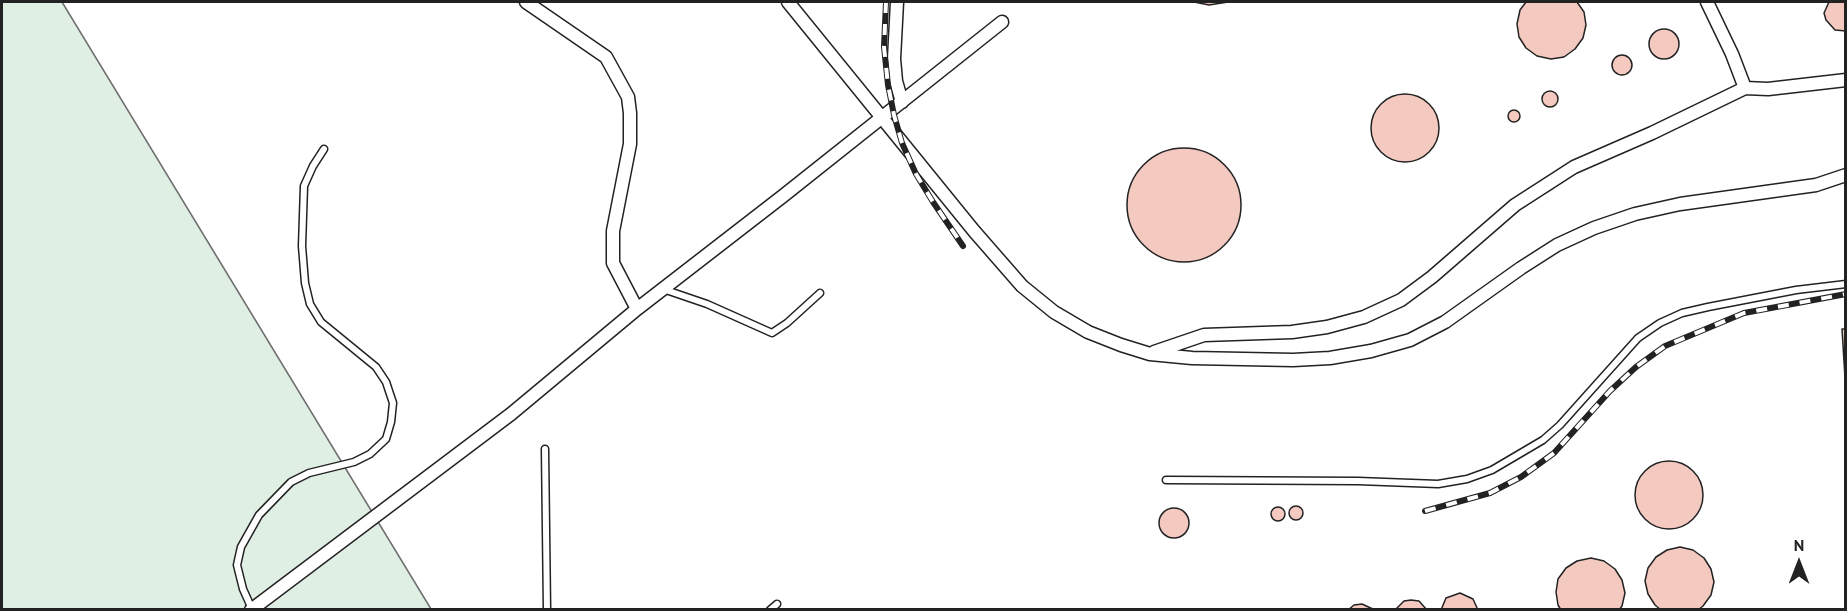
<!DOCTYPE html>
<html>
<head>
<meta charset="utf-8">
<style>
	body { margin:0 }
	#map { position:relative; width:1847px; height:611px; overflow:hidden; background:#fff; font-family:"PT Sans",sans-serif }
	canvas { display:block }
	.frame { position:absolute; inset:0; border:3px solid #222; pointer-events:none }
	.north { position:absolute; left:1769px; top:533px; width:60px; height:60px; -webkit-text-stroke:4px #fff; paint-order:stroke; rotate:0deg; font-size:16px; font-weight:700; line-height:24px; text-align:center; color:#222 }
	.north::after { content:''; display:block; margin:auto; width:21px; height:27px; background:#222; clip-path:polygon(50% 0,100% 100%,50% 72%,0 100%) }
</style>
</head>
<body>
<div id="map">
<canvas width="1847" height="611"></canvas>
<div class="frame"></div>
<div class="north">N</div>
</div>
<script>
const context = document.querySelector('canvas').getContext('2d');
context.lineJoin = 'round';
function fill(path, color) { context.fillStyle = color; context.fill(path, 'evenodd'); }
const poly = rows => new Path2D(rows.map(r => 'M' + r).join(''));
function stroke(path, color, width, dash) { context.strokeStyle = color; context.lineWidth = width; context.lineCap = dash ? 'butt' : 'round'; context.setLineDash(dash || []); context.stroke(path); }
const green = poly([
	[2,2,62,2,431,609,2,609,2,2]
]);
const building = poly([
	[1194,2,1228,2,1209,5,1194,2],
	[1526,2,1577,2,1584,12,1586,25,1583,38,1575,49,1564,57,1551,59,1537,56,1526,48,1519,37,1517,24,1520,10,1526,2],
	[1829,2,1846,2,1846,31,1835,30,1826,20,1824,13,1829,2],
	'1649 44a15 15 0 1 1 30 0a15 15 0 1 1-30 0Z',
	'1612 65a10 10 0 1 1 20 0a10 10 0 1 1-20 0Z',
	'1542 99a8 8 0 1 1 16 0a8 8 0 1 1-16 0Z',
	'1371 128a34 34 0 1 1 68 0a34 34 0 1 1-68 0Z',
	'1508 116a6 6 0 1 1 12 0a6 6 0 1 1-12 0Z',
	'1127 205a57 57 0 1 1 114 0a57 57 0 1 1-114 0Z',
	[1842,329,1846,329,1846,378,1845,378,1842,329],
	'1635 495a34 34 0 1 1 68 0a34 34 0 1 1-68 0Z',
	'1289 513a7 7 0 1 1 14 0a7 7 0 1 1-14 0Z',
	'1271 514a7 7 0 1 1 14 0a7 7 0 1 1-14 0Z',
	'1159 523a15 15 0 1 1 30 0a15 15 0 1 1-30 0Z',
	[1680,547,1693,550,1704,558,1711,569,1714,582,1711,595,1703,606,1698,610,1661,610,1655,605,1648,594,1645,581,1648,568,1656,557,1667,550,1680,547],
	[1591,558,1604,561,1615,569,1622,580,1625,593,1622,606,1619,610,1561,610,1558,605,1556,592,1558,579,1566,568,1577,561,1591,558],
	[1460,593,1473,599,1478,610,1441,610,1446,598,1460,593],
	[1411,600,1419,601,1427,610,1395,610,1404,601,1411,600],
	[1362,604,1375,610,1348,610,1354,605,1362,604]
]);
const lane = poly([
	[663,289,707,304,772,333,787,323,820,293],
	[545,449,547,610],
	[1166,480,1358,481,1438,484,1467,479,1492,470,1543,440,1560,425,1638,338,1660,323,1682,313,1708,307,1796,290,1846,284],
	[252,609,243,589,237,565,241,547,259,515,291,482,309,473,354,462,370,454,386,439,391,422,393,403,386,382,376,367,321,322,310,304,305,283,302,246,304,186,313,166,324,149],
	[770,610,777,604]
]);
const street = poly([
	[526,2,606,57,628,97,630,113,630,144,613,231,613,263,637,309],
	[788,2,974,231,1022,286,1054,312,1088,332,1121,345,1150,354,1192,358,1293,360,1330,358,1371,351,1410,340,1445,322,1521,268,1557,245,1594,228,1635,214,1680,204,1816,185,1846,175],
	[897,2,894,59,896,81,902,102],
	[1707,2,1732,54,1745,88],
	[1154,352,1204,335,1292,332,1327,327,1364,317,1401,300,1432,277,1515,205,1574,167,1652,133,1745,88,1768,89,1846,80],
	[251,610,511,414,637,309,783,196,1002,22]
]);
const rail = poly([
	[886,2,884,47,888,85,894,115,902,143,916,174,933,202,963,246],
	[1425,511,1490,493,1521,477,1554,453,1610,391,1636,367,1665,346,1744,313,1846,294]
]);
fill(green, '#e0efe3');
stroke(green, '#6f6f6f', 1.5);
fill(building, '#f3c9c0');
stroke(building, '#222', 1.5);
stroke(lane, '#222', 9);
stroke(street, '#222', 15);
stroke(lane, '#fff', 6);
stroke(street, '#fff', 12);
stroke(rail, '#222', 6);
stroke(rail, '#fff', 4, [11]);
</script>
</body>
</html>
